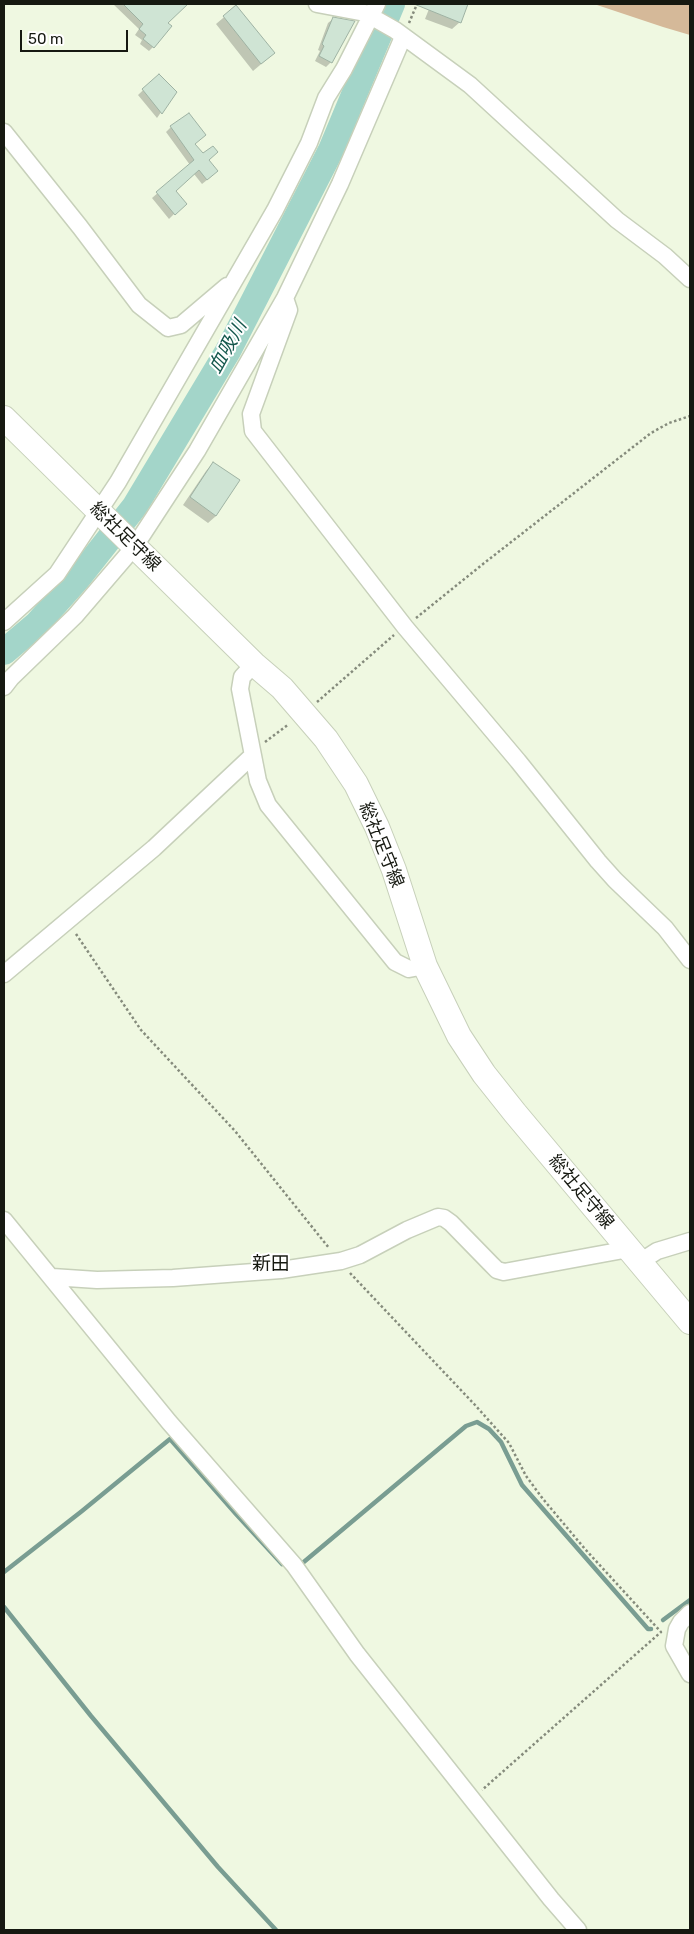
<!DOCTYPE html>
<html>
<head>
<meta charset="utf-8">
<style>
	body { margin:0 }
	#map { position:relative; width:694px; height:1934px; overflow:hidden; background:#eff8e1; font-family:Rubik,sans-serif }
	canvas { display:block }
	.frame { position:absolute; inset:0; border:5px solid #161911; pointer-events:none }
	.scale { position:absolute; left:20px; top:30px; width:108px; height:22px; box-sizing:border-box; border:2px solid #161911; border-top:0; padding-left:6px; font-size:15px; line-height:18px; white-space:nowrap; color:#161911; -webkit-text-stroke:4px #fff; paint-order:stroke }
</style>
</head>
<body>
<div id="map">
<canvas width="694" height="1934"></canvas>
<div class="frame"></div>
<div class="scale">50 m</div>
</div>
<script>
const context = document.querySelector('canvas').getContext('2d');
context.lineJoin = 'round';
function fill(path, color) { context.fillStyle = color; context.fill(path, 'evenodd'); }
const poly = rows => new Path2D(rows.map(r => 'M' + r).join(''));
function stroke(path, color, width, dash) { context.strokeStyle = color; context.lineWidth = width; context.lineCap = dash ? 'butt' : 'round'; context.setLineDash(dash || []); context.stroke(path); }
function drawText(font, color, halo, rows, align = 'center') {
  context.font = font + ' Rubik,"Noto Sans JP",sans-serif'; context.lineWidth = 4; context.setLineDash([]); context.textBaseline = 'middle'; context.strokeStyle = halo; context.fillStyle = color; for (const [text, x, y, turn = 0] of rows) {
    context.save(); context.translate(x, y); context.rotate((+turn || 0) * Math.PI / 180); context.textAlign = isNaN(turn) ? turn : align; if (halo) context.strokeText(text, 0, 0); context.fillText(text, 0, 0); context.restore();
  }
}
const forest = poly([
	[594,4,690,4,690,35,663,27]
]);
const shadow = poly([
	[113,4,186,4,166,23,153,47,149,51,140,44,142,40,135,35,139,29],
	[431,4,467,4,460,22,452,29,425,19],
	[236,7,266,60,253,71,216,24],
	[333,19,353,22,331,62,326,67,315,61,320,51,318,50,328,23],
	[159,75,175,92,157,118,138,95],
	[171,127,194,144,207,161,212,176,202,184,194,174,175,191,185,203,169,219,152,198,190,165,166,132],
	[213,463,216,516,208,523,183,505,206,471]
]);
const stream = poly([
	[299,1566,466,1426,477,1422,489,1429,501,1442,522,1485,648,1629,651,1629],
	[4,1572,82,1511,170,1439,236,1514,282,1564],
	[4,1607,91,1716,218,1867,276,1930],
	[663,1620,690,1600]
]);
const river = poly([
	[4,652,37,624,79,577,135,506,228,351,331,150,392,4]
]);
const building = poly([
	[123,4,188,4,168,23,172,26,154,48,143,39,146,35,139,29,143,24,123,4],
	[414,4,468,4,461,23,414,4],
	[236,5,275,53,261,64,223,16,236,5],
	[333,17,355,21,332,63,319,56,324,46,322,44,333,17],
	[159,74,177,92,162,114,142,89,159,74],
	[189,113,206,135,195,144,203,153,213,146,218,152,209,160,218,171,207,180,199,170,176,191,187,204,175,215,156,192,194,160,170,126,189,113],
	[213,462,240,480,216,516,190,497,213,462]
]);
const path = poly([
	[409,23,417,4],
	[416,618,483,564,651,433,669,423,690,416],
	[317,702,394,635],
	[265,742,289,724],
	[76,934,141,1030,235,1131,329,1248],
	[350,1273,475,1405,509,1443,526,1476,543,1499,585,1549,661,1632,482,1790]
]);
const minor = poly([
	[317,4,365,13,395,30,470,85,617,220,665,256,690,279],
	[4,132,80,227,139,305,168,328,181,325,227,286],
	[285,298,289,310,251,414,253,431,405,627,518,761,598,861,615,880,665,928,690,960],
	[4,622,57,574,118,482,275,210,309,143,326,98,344,69,377,4],
	[254,664,242,677,240,689,258,781,268,805,395,962,409,969,425,966],
	[4,687,11,678,75,616,135,546,197,451,285,298,340,184,403,37],
	[4,974,154,848,253,755],
	[4,1220,169,1422,294,1565,357,1654,551,1899,578,1930],
	[640,1262,657,1251,690,1241],
	[52,1277,97,1280,173,1278,281,1270,341,1261,360,1255,407,1230,438,1217,444,1218,451,1223,491,1264,497,1270,504,1272,629,1249],
	[690,1613,681,1622,677,1629,674,1646,690,1674]
]);
const secondary = poly([
	[4,418,254,664,282,688,326,739,356,784,377,827,394,870,425,966,459,1036,484,1074,515,1113,690,1322]
]);
const streetNames = [
	["総社足守線",125,537,44],
	["総社足守線",381,845,68],
	["総社足守線",581,1192,50]
];
const waterNames = [
	["血吸川",228,347,-61]
];
const neighbourhoodNames = [
	["新田",271,1265]
];
fill(forest, '#d5b999');
fill(shadow, '#0003');
stroke(stream, '#799d92', 4.5);
stroke(river, '#a3d5c9', 26);
fill(building, '#cfe4d4');
stroke(building, '#9eb2a3', 1);
stroke(minor, '#c7d0ba', 19);
stroke(secondary, '#c7d0ba', 26);
stroke(path, '#858b7c', 2.5, [2.5, 2.5]);
stroke(minor, '#fff', 16);
stroke(secondary, '#fff', 24);
drawText('18px', '#161911', '#fff', streetNames);
drawText('italic 19px', '#15584d', '#fff', waterNames);
drawText('19px', '#161911', '#fff', neighbourhoodNames);
</script>
</body>
</html>
